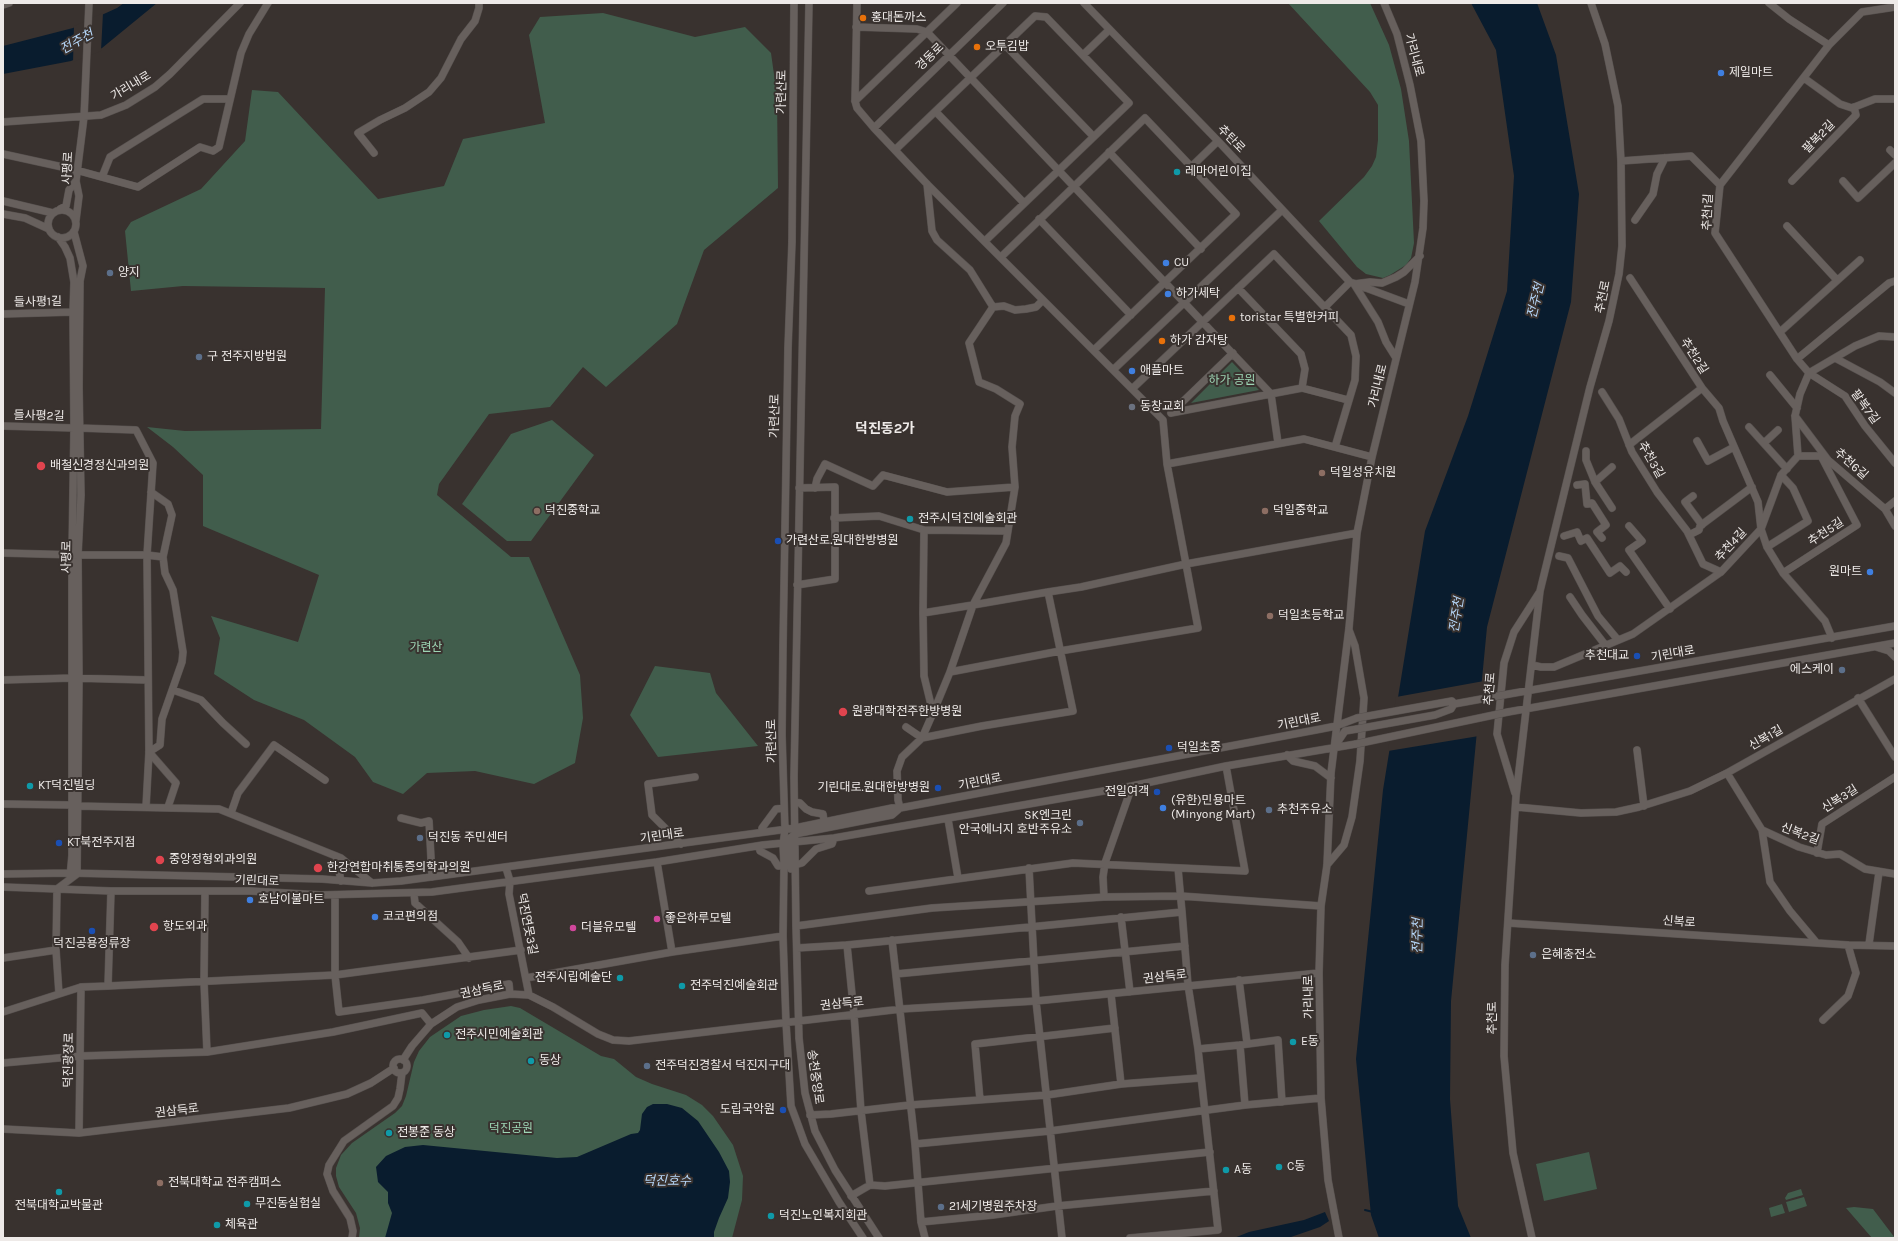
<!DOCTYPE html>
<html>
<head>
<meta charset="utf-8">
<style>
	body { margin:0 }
	#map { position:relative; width:1898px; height:1241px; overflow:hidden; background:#39322f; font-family:Karla,sans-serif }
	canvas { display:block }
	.frame { position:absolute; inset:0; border:4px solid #eeeae8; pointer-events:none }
</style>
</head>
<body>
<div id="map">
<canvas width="1898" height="1241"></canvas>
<div class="frame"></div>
</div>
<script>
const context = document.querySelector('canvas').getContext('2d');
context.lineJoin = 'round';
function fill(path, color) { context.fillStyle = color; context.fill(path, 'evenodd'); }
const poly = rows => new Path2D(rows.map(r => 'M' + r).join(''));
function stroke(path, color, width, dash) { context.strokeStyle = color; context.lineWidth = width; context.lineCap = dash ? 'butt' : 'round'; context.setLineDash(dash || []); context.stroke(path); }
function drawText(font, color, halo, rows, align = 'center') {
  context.font = font + ' Karla,"Noto Sans KR",sans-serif'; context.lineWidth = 4; context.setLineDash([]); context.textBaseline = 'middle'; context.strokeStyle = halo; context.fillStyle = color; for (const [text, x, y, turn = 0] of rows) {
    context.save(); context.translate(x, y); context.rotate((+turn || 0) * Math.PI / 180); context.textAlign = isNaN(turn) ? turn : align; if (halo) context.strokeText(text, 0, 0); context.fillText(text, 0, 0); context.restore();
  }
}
const green = poly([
	[1288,3,1370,3,1389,45,1401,89,1409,141,1414,243,1411,258,1406,265,1390,275,1383,278,1366,274,1357,267,1319,221,1364,177,1372,166,1376,157,1378,140,1378,105,1370,92],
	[603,13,695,37,745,27,771,53,777,96,778,188,704,250,677,324,606,387,583,367,550,407,489,414,439,484,437,495,511,557,529,557,580,675,583,718,575,763,534,784,475,771,427,773,403,794,373,782,355,757,304,720,254,700,214,674,220,638,211,616,298,642,319,575,203,526,203,475,173,447,147,427,185,431,321,429,325,288,183,286,131,291,125,231,131,222,201,189,245,141,252,90,278,92,378,199,444,186,463,139,545,123,529,35,540,17],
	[1232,362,1259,390,1191,403],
	[552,420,594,455,531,541,507,541,462,504,511,434],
	[655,666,710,673,716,693,758,746,658,757,630,715],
	[511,1006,520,1008,601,1056,614,1059,636,1077,652,1084,686,1095,702,1105,713,1116,733,1145,743,1176,742,1200,732,1238,359,1238,360,1228,356,1213,339,1187,336,1176,336,1168,341,1155,352,1143,395,1113,402,1106,406,1096,414,1062,419,1051,430,1037,461,1016,484,1010],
	[1589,1152,1597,1189,1544,1201,1536,1164],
	[1801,1189,1803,1195,1786,1200,1785,1198,1788,1193],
	[1804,1197,1807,1206,1789,1212,1786,1202],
	[1782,1204,1785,1213,1771,1217,1769,1208],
	[1854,1207,1873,1209,1895,1238,1872,1238,1846,1208]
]);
const water = poly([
	[124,3,157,3,102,48,71,61,3,74,3,46,73,28,117,8],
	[1471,3,1537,3,1556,55,1579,194,1571,302,1487,627,1451,1001,1450,1099,1458,1206,1471,1238,1379,1238,1371,1215,1356,1059,1383,790,1425,531,1468,416,1507,291,1514,176,1496,50],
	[653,1104,667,1104,682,1108,698,1121,719,1152,729,1171,730,1182,728,1198,719,1218,714,1232,714,1238,385,1238,392,1213,388,1203,388,1192,378,1182,376,1167,386,1156,405,1147,423,1145,557,1158,577,1157,631,1134,638,1133,640,1130,642,1114,647,1107],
	[1325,1212,1329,1221,1320,1227,1291,1237,1234,1238,1249,1232,1304,1220]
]);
const pier = poly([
	[103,13,101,51,73,62,74,26],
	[1484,681,1479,736,1388,751,1396,697]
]);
const stream = poly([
	[1365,1210,1373,1212]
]);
const minor = poly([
	[794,3,792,242,788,348,783,646,782,735,785,830,783,844,784,865,783,936,786,1022,791,1106,797,1122,805,1144,839,1202,863,1238],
	[809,3,794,777,796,926,799,1038,805,1093,815,1131,835,1170,879,1238],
	[857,3,855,101,857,108,874,128,927,184,1163,420,1167,464,1186,564,1357,533],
	[1084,3,1218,141,1350,282,1409,304],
	[1769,3,1789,19,1829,45],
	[3,5,9,3],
	[856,27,917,29,927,32,1271,394,1278,443],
	[1006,46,1093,136],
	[1083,55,1109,30],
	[1804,78,1840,104,1852,108,1875,99,1895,99],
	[855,101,957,3],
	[936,112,1024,203],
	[3,122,101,115,126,105,155,87,170,74,240,3],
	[874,128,1003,3],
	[895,150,1035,16,1046,17,1129,103,985,241],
	[1890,150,1895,155],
	[1109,152,1201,249],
	[374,153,358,133,380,120,405,108,429,92,441,78,461,39,475,21,479,8,479,3],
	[3,154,76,170,138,187,200,147,213,151,219,147,241,53,249,34,268,3],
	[1621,161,1691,156,1720,185,1715,233,1797,359,1809,373,1845,396,1865,426,1895,463],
	[1191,167,1218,141],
	[102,177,110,157,203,99,230,99],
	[1792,181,1856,115,1854,107],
	[1843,181,1858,198,1895,163],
	[927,184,932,231,937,240,970,270,993,307],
	[1720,185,1829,45,1862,12,1895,7],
	[3,201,53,213],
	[60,209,66,206,69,190,76,181],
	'48 224a14 14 0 1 1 28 0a14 14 0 1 1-28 0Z',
	[3,214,25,218,49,229],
	[1039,219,1131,315],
	[76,220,79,196,76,181,84,117,89,3],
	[1635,220,1653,194,1657,174,1665,158],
	[1787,226,1837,280],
	[58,237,65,247,70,258,74,282,73,312,74,428,72,554,72,855,70,877],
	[1001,257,1145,118,1236,214,1094,350],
	[1630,278,1702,388,1719,408,1723,421,1758,502,1761,529,1767,547,1783,573,1825,621,1832,638],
	[1238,288,1301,354,1305,369,1302,388],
	[1325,307,1350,282],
	[3,314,73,312],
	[1780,332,1860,260],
	[1396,358,1386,342,1378,322,1354,284,1370,282,1382,283,1396,277,1404,272,1420,256],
	[1835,358,1880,382,1895,393],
	[1797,359,1889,283,1895,281],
	[1113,370,1282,210],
	[1809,373,1855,346,1879,336,1895,337],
	[1770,375,1797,408],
	[1132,389,1274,254,1351,335,1356,356,1355,380,1335,447],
	[1602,392,1619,419,1632,452,1657,492,1687,531,1703,564,1721,572],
	[1171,413,1302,388,1348,400],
	[1171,413,1233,353],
	[1795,416,1828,460,1885,509,1895,526],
	[3,426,74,428],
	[1749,427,1787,469],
	[79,428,136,430,153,463,147,555,149,752,146,807],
	[1697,441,1708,461,1734,447],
	[1764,443,1778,430],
	[1629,445,1702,388],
	[1586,451,1586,460,1595,482,1612,508],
	[1798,456,1824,456],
	[1167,464,1304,439,1372,457],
	[1595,482,1612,467],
	[1577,485,1585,484,1587,504,1592,503,1606,525,1597,532,1602,538],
	[815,488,817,479,825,464,873,486,883,475,947,492,1015,487],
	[151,492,168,504,172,515,163,557,165,573,173,590,183,652,182,662,162,719,160,745,149,752,176,783,168,807],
	[1693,496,1685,502,1702,525],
	[1885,509,1895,501],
	[834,518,879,516,924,530,1008,531],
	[1629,526,1642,541,1629,550,1670,609],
	[924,530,923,613,973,605,1048,592,1081,587,1186,564,1198,628,1060,651,950,672,973,605,1006,543,1015,487,1012,447,1015,416,1020,404,996,389,979,382,969,343,993,307,1004,306,1015,310,1026,309,1036,307,1043,300],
	[1689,535,1699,530,1700,526,1752,487],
	[1564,536,1577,532,1581,541,1587,538,1610,573,1620,566,1626,572],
	[1767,547,1808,521,1793,488,1781,475],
	[3,553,78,555,147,555,163,557],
	[1559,556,1568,558,1598,616,1618,640],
	[1783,573,1857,525,1821,456],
	[797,585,835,579,835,487,799,488],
	[1570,597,1582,615,1606,646],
	[1876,647,1889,651,1895,657],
	[1532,665,1541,667,1554,667,1633,634,1721,572,1761,529,1781,475,1798,456,1795,416,1800,394,1809,373],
	[3,680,72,678,147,680],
	[173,690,201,700,223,723,246,744],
	[1509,694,1895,626],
	[1858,698,1895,757],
	[1508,712,1895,643],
	[933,713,950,672],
	[906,727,922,738,982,726,1073,711,1048,592],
	[1335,746,1345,731,1357,729],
	[1637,750,1644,806],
	[1287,755,1293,761,1315,766,1331,778],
	[1727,773,1762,830,1799,847,1826,855,1840,854,1865,869,1895,874],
	[1515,793,1497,734,1504,663,1514,632,1539,593],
	[795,802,800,803,806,809,812,812,823,814,824,821],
	[3,804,71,805],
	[77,806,219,809,341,858,372,883],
	[1516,807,1581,813,1616,812,1639,807,1690,791,1727,773,1895,679],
	[231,813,238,793,274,745,325,780],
	[401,818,421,823,429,821,432,877],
	[948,819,958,878],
	[1762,830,1770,882,1790,911,1816,942],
	[762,832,762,828,776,809,784,808],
	[789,839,791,869],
	[681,844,652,815,648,784,695,777],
	[783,844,795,834,892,815,900,808,898,800,897,771,902,757,922,738,933,713,924,676,923,613],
	[759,846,760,851,773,858,778,866,784,865],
	[1817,853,1822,824,1895,777],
	[336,856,341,881],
	[657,862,672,952],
	[795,865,802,863,816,849,832,844,834,838],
	[1327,865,1344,845,1352,817,1360,761,1364,698,1355,646,1349,630],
	[506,868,510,881,509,894,529,995],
	[1029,868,1036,1001,1062,1238],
	[1178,868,1182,912],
	[3,874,70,873,322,879,372,883,401,881,795,828,892,808,900,808,1321,729,1336,726,1357,718],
	[3,887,111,891,250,891,321,895,432,892,657,862,763,845,834,838,1132,786,1226,766,1356,744],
	[57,889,77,874,79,679,78,555,81,495,79,387,80,281,83,266,74,232],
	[57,889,56,950,59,994,81,987,79,1133],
	[869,891,1073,863,1245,871,1226,766],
	[205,892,204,982,207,1052],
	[414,894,415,903,458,942,469,958],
	[335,895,335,975,339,1012,423,1000,509,984,510,994],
	[1104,897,1103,877,1105,863,1132,786],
	[1121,917,1130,992],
	[1508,923,1848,945,1895,946],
	[796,926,932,908,1104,897,1181,896,1321,906],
	[892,940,915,1144,921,1222,925,1238],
	[1869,944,1879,872],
	[847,945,854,1014,861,1111,870,1185],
	[797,948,847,945,1182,912,1188,985,1198,1049,1218,1230,1130,1238],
	[3,958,56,950],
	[896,974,1185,946],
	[526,978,672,952,783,936],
	[1239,980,1247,1043],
	[108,986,335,975,521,950],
	[81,987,108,986,111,891],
	[1111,994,1121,1084],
	[3,1012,59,994],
	[1823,1020,1848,996,1856,973,1848,945],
	[1240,1045,1278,1040,1282,1102],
	[1198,1049,1240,1045,1245,1105],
	'393 1066a7 7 0 1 1 14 0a7 7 0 1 1-14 0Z',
	[403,1060,412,1046,431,1024,457,1007,479,1000,510,994,529,995,553,1007,598,1034,613,1040,629,1041,901,1009,1036,1001,1319,973],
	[3,1063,80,1056,207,1052,333,1032,422,1013,431,1024],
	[980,1100,975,1044,1115,1028],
	[810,1115,831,1114,910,1105,1047,1095,1121,1084,1200,1078],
	[3,1129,79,1133,289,1108,347,1094,371,1083,394,1068],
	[915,1144,1050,1131,1245,1105,1321,1098],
	[851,1196,870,1185,885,1186,1210,1152],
	[921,1222,993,1215,1057,1206,1214,1191],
	[352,1238,353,1231,350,1218,333,1191,327,1174,329,1165,344,1141,393,1106,398,1098,400,1089,402,1073],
	[1339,1238,1328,1180,1321,1098,1319,973,1321,906,1327,865,1331,773,1349,628,1357,533,1372,457,1415,282,1423,228,1424,201,1421,141,1410,85,1397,34,1384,3],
	[1532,1238,1513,1153,1504,1056,1505,965,1516,796,1540,591,1590,387,1609,321,1619,274,1622,246,1621,161,1618,106,1605,44,1591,3]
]);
const minorBridge = poly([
	[1357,718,1452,701,1454,704,1509,694],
	[1357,729,1435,715,1451,709,1454,704],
	[1356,744,1508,712]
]);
const markers = [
	[863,18,4,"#e8710a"],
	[977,47,4,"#e8710a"],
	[1721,73,4,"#3f7fe0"],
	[1177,172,4,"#0f9aa8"],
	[1166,263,4,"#3f7fe0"],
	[110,273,4,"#5c6f8a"],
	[1168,294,4,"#3f7fe0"],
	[1232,318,4,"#e8710a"],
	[1162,341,4,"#e8710a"],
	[199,357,4,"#5c6f8a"],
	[1132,371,4,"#3f7fe0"],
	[1132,407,4,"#6b7280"],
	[41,466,5,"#e0444e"],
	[1322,473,4,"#8d6e63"],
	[537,511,4,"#8d6e63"],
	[1265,511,4,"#8d6e63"],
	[910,519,4,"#0f9aa8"],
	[778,541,4,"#1a4fb4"],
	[1870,572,4,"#3f7fe0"],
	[1270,616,4,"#8d6e63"],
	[1637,656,4,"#1a4fb4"],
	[1842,670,4,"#5c6f8a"],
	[843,712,5,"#e0444e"],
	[1169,748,4,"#1a4fb4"],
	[30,786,4,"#0f9aa8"],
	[938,788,4,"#1a4fb4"],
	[1157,792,4,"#1a4fb4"],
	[1163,808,4,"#3f7fe0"],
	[1269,810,4,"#5c6f8a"],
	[1080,823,4,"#5c6f8a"],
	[420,838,4,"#5c6f8a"],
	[59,843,4,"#1a4fb4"],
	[160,860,5,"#e0444e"],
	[318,868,5,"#e0444e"],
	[250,900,4,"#3f7fe0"],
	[375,917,4,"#3f7fe0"],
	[657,919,4,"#d1479c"],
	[154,927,5,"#e0444e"],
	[573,928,4,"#d1479c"],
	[92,931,4,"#1a4fb4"],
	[1533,955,4,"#5c6f8a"],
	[620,978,4,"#0f9aa8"],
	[682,986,4,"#0f9aa8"],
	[447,1035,4,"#0f9aa8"],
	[1293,1042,4,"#0f9aa8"],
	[531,1061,4,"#0f9aa8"],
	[647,1066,4,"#5c6f8a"],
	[783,1110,4,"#1a4fb4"],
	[389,1133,4,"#0f9aa8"],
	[1279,1167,4,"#0f9aa8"],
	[1226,1170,4,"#0f9aa8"],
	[160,1183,4,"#8d6e63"],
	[59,1192,4,"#0f9aa8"],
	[247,1204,4,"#0f9aa8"],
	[941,1207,4,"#5c6f8a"],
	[771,1216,4,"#0f9aa8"],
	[217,1225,4,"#0f9aa8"]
];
const poiNames = [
	["홍대돈까스",871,18],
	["오투김밥",985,47],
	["제일마트",1729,73],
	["레마어린이집",1185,172],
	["CU",1174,263],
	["양지",118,273],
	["하가세탁",1176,294],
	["toristar 특별한커피",1240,318],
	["하가 감자탕",1170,341],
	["구 전주지방법원",207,357],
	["애플마트",1140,371],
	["동창교회",1140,407],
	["배철신경정신과의원",50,466],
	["덕일성유치원",1330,473],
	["덕진중학교",545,511],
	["덕일중학교",1273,511],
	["전주시덕진예술회관",918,519],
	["가련산로.원대한방병원",786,541],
	["원마트",1862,572,"right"],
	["덕일초등학교",1278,616],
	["추천대교",1629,656,"right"],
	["에스케이",1834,670,"right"],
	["원광대학전주한방병원",852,712],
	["덕일초중",1177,748],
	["KT덕진빌딩",38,786],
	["기린대로.원대한방병원",930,788,"right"],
	["전일여객",1149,792,"right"],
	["(유한)민용마트",1171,801],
	["(Minyong Mart)",1171,815],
	["추천주유소",1277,810],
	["SK엔크린",1072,816,"right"],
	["안국에너지 호반주유소",1072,830,"right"],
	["덕진동 주민센터",428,838],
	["KT북전주지점",67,843],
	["중앙정형외과의원",169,860],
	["한강연합마취통증의학과의원",327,868],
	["호남이불마트",258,900],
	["코코편의점",383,917],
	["좋은하루모텔",665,919],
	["항도외과",163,927],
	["더블유모텔",581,928],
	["덕진공용정류장",92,944,"center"],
	["은혜충전소",1541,955],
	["전주시립예술단",612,978,"right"],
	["전주덕진예술회관",690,986],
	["전주시민예술회관",455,1035],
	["E동",1301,1042],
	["동상",539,1061],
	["전주덕진경찰서 덕진지구대",655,1066],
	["도립국악원",775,1110,"right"],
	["전봉준 동상",397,1133],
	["C동",1287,1167],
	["A동",1234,1170],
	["전북대학교 전주캠퍼스",168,1183],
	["무진동실험실",255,1204],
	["전북대학교박물관",59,1206,"center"],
	["21세기병원주차장",949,1207],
	["덕진노인복지회관",779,1216],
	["체육관",225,1225]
];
const streetNames = [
	["가리내로",1414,55,75],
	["경동로",930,57,-44],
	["가리내로",131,86,-31],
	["가련산로",782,92,-89],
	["팔복2길",1819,137,-46],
	["추탄로",1231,139,46],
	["사평로",68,168,-87],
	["추천1길",1708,212,-87],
	["추천로",1603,297,-78],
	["들사평1길",38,302,-1],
	["추천2길",1694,356,57],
	["가리내로",1378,386,-76],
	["팔복7길",1865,407,54],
	["들사평2길",39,416,1],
	["가련산로",775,416,-89],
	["추천3길",1651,460,60],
	["추천6길",1851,464,42],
	["추천5길",1826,532,-33],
	["추천4길",1731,545,-47],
	["사평로",67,557,-89],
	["기린대로",1673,654,-10],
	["추천로",1490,689,-85],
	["기린대로",1299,722,-11],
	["신복1길",1766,738,-30],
	["가련산로",772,741,-91],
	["기린대로",980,782,-11],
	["신복3길",1840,799,-33],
	["신복2길",1800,834,20],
	["기린대로",662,836,-8],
	["기린대로",257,881,2],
	["신복로",1679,922,4],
	["덕진연못3길",527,924,79],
	["권삼득로",1165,977,-7],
	["권삼득로",482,990,-12],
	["가리내로",1309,997,-91],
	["권삼득로",842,1004,-6],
	["추천로",1493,1018,-90],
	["덕진광장로",69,1060,-89],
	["송천중앙로",815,1077,82],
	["권삼득로",177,1111,-7]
];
const parkNames = [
	["하가 공원",1232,381],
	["가련산",426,648],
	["덕진공원",511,1129]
];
const waterNames = [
	["전주천",77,42,-29],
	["전주천",1536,301,-76],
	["전주천",1457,615,-81],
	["전주천",1418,936,-89],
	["덕진호수",667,1181]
];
const quarterNames = [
	["덕진동2가",885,429]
];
fill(green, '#415d4c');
fill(water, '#091c2e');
fill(pier, '#39322f');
stroke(stream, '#091c2e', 2);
stroke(minor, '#56504e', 8);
stroke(minor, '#67605d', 7);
stroke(minorBridge, '#56504e', 8, []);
stroke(minorBridge, '#67605d', 7);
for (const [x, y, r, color] of markers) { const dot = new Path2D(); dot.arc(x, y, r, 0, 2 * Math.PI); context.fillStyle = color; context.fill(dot); stroke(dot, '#39322f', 1.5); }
drawText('12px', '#eeeae8', '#39322f', poiNames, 'left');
drawText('12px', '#eeeae8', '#39322f', streetNames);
drawText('12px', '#9dd5b4', '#39322f', parkNames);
drawText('italic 13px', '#b6d7f9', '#39322f', waterNames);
drawText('bold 14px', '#eeeae8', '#39322f', quarterNames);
</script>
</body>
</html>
